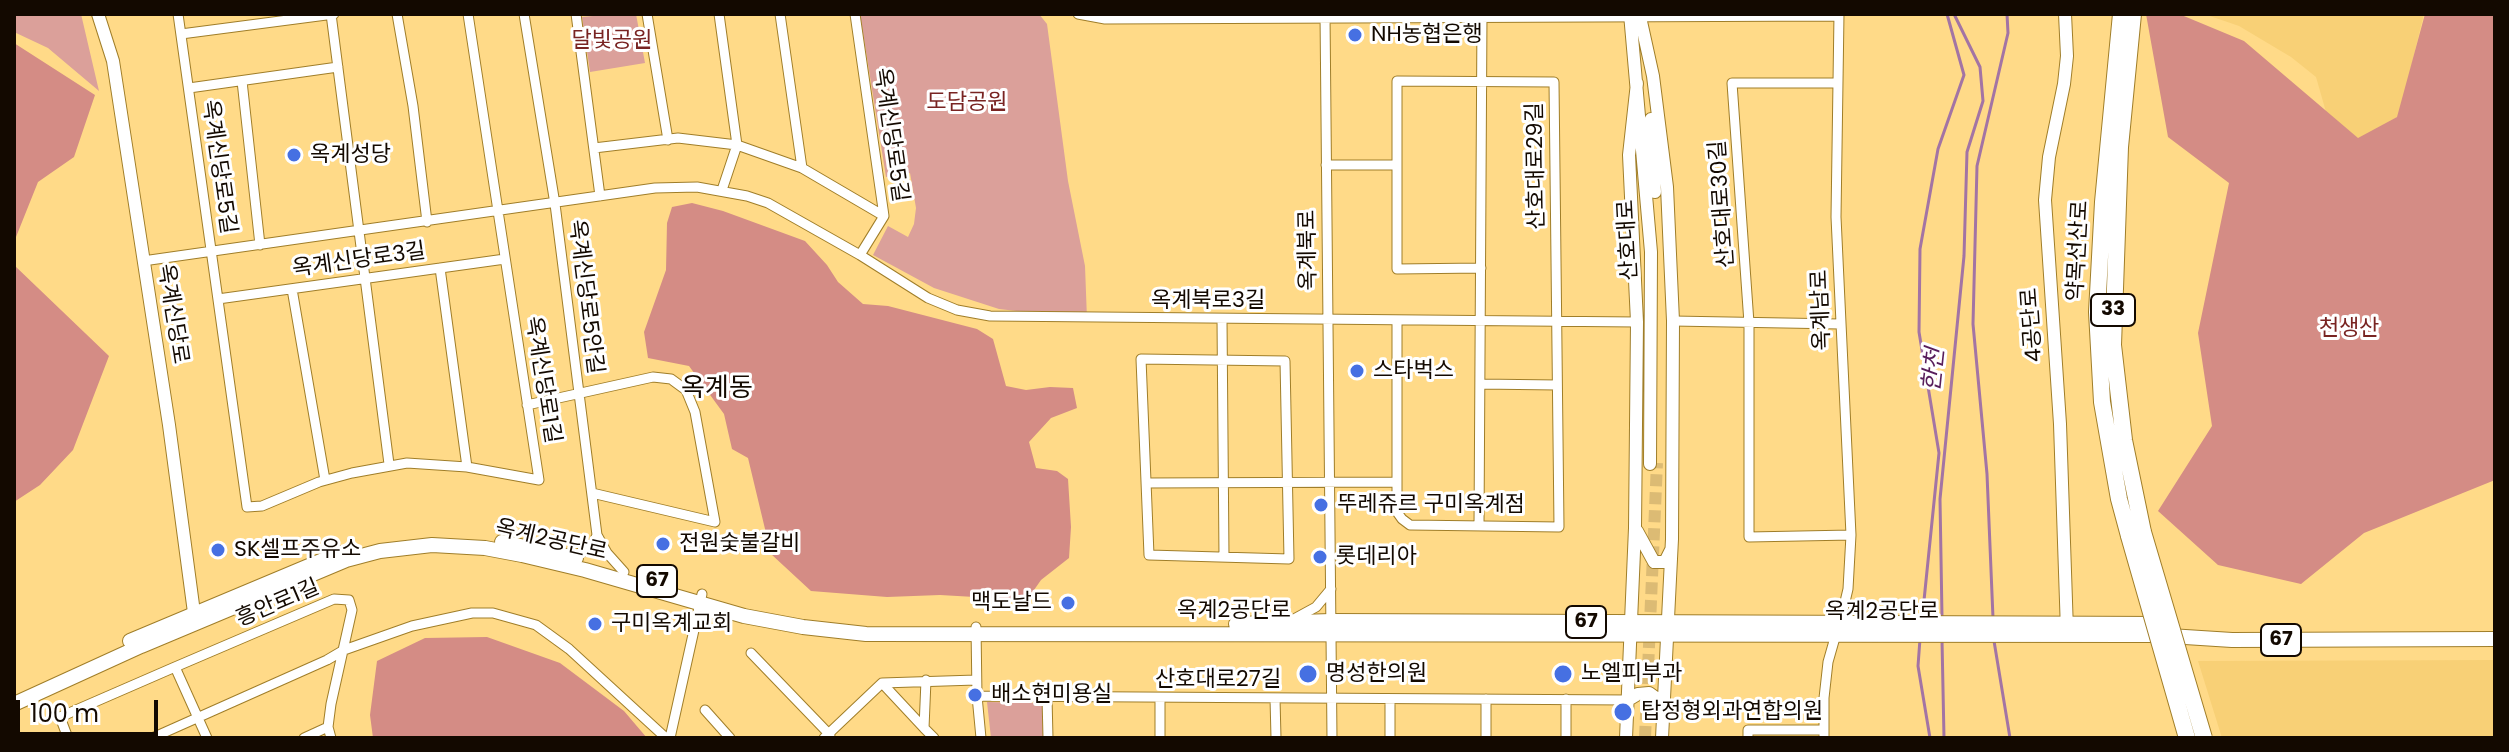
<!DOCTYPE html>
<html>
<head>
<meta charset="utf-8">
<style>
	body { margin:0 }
	#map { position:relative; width:2509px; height:752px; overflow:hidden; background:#ffda88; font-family:Poppins,sans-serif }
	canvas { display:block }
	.frame { position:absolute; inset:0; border:16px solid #130900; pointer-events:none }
	.scale { position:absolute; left:16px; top:700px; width:142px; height:36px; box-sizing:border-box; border:4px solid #130900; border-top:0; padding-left:10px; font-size:24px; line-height:28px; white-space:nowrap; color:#130900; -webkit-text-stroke:6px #fff; paint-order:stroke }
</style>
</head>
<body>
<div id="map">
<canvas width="2509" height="752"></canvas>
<div class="frame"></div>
<div class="scale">100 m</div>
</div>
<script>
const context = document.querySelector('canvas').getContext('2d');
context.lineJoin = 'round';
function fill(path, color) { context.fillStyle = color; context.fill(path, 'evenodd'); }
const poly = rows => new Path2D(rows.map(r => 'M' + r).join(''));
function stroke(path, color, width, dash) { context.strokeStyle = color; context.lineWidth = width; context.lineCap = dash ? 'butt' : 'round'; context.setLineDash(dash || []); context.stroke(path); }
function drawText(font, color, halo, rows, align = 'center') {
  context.font = font + ' Poppins,"Noto Sans KR",sans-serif'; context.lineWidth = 6; context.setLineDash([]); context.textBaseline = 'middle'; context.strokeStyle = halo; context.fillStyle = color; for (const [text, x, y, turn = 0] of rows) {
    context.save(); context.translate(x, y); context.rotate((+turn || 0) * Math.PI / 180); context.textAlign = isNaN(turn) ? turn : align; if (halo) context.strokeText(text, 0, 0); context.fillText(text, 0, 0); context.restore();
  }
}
const built = poly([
	[2204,14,2424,14,2399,116,2358,139,2326,112,2316,77,2291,57,2239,26],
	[2495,660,2495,738,2222,738,2198,661]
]);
const green = poly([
	[14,14,81,14,99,91,48,48,14,32],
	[615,14,636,14,645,63,590,72,582,17],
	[860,14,1039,14,1047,24,1068,181,1085,266,1087,319,999,309,934,288,873,255,888,226,908,237,914,224,916,208,910,173,886,177],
	[987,702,1042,703,1043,738,991,738]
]);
const forest = poly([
	[2146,14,2179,14,2244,41,2358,138,2397,117,2425,14,2495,14,2495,480,2364,533,2301,584,2218,565,2158,511,2212,426,2198,333,2229,183,2168,137],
	[14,43,95,95,74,157,38,182,14,242],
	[692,203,723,211,805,241,827,265,838,282,863,304,888,306,977,329,993,339,1006,386,1026,390,1050,387,1073,388,1077,408,1051,418,1029,442,1036,468,1057,471,1068,479,1071,527,1069,558,1041,580,1027,600,940,595,887,597,811,591,771,554,748,458,732,449,724,414,689,366,648,358,644,332,666,270,667,223,672,207],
	[14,265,109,356,73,450,40,485,14,502],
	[487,637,560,663,624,711,647,738,373,738,370,715,377,661,425,638]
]);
const stream = poly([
	[1942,617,1940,499,1964,256,1967,152,1983,101,1980,67,1954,14],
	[1993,618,1987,474,1973,324,1977,166,2008,33,2007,14],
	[1922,620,1939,453,1919,332,1920,249,1938,149,1964,75,1947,14],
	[1920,639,1918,666,1930,738],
	[1942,640,1944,738],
	[1994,641,2010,738]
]);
const secondaryTunnel = poly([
	[1645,738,1657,463]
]);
const street = poly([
	[178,14,247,507,262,506,319,482,352,473,407,463,467,467,539,480,468,14],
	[331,14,389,464],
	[397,14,413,106,427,222],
	[524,14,555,204,597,535,607,553,624,572],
	[576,14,600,196],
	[647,14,668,140],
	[719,14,737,145,722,190],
	[780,14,802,168],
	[855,14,884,216,860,255],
	[1078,14,1105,19,1839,16],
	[1325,14,1332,738],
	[1839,14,1836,217,1851,535,1848,589,1840,623],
	[181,34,334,14],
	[242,81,260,245],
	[1838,83,1732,83,1749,323,1749,537,1851,535],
	[189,88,338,67],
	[594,148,678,138,737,145,802,168,884,216],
	[1326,165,1397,165],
	[143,261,655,188,697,187,747,196,768,203,860,255,928,298,957,310,990,316,1637,322],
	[440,268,467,467],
	[292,289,325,480],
	[218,299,505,259],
	[1222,319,1224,557],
	[1397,320,1397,512,1402,519,1410,525,1559,527,1554,82,1397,81,1397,269,1481,268],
	[1673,321,1840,324],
	[1141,359,1285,361,1289,559,1149,555,1141,359],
	[1480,384,1557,385],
	[527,405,653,377,671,379,686,390,695,412,715,522,592,493],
	[1146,483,1397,482],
	[1479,526,1482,14],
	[572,556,591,549,597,535],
	[1294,619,1316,607,1331,589],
	[976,627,977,696,981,738],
	[751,653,830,735],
	[175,667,334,599,349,600,352,610,331,704,328,727,331,738],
	[926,680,924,728,934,738],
	[882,683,924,728],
	[977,696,1628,700],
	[1047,697,1048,738],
	[1160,698,1160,738],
	[1275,698,1276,738],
	[1390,699,1390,738],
	[1486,699,1486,738],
	[1566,699,1566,738],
	[705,710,730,738],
	[68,738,60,717,175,667,207,738],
	[152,738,327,660,344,650,412,626,472,613,493,613,536,625,569,649,666,738],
	[304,738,328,727],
	[670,738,702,594],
	[824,738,882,683,976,680],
	[1748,738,1748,730,1822,730],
	[1824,738,1824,698,1828,662,1836,634]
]);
const secondary = poly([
	[98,14,113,61,169,425,195,620],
	[1630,14,1651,252,1650,464],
	[2065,14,2067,56,2064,84,2049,157,2045,200,2060,424,2067,631],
	[1640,17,1653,76,1667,187,1673,321,1672,539,1662,738],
	[1651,119,1655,192],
	[1637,531,1654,562,1665,562,1671,550],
	[1628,700,1638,694,1649,693,1656,698,1662,710],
	[1626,738,1635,528,1637,322,1629,155,1637,83]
]);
const primary = poly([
	[502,542,576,558],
	[1236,624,1331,621,2163,624],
	[130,641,340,553],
	[14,704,141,646,346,560,380,551,432,545,485,548,522,555,585,570,744,616,803,627,866,634,2154,635,2232,640,2495,639]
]);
const highway = poly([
	[2121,14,2103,202,2097,312,2102,402,2119,499,2129,536],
	[2133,14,2120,147,2113,345,2124,440,2143,532]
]);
const highwayBridge = poly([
	[2143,532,2204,738],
	[2129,536,2187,738]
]);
const markers = [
	[1355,35,8,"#4670e2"],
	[294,155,8,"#4670e2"],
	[1357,371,8,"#4670e2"],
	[1321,505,8,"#4670e2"],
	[663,544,8,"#4670e2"],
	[218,550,8,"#4670e2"],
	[1320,557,8,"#4670e2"],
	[1068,603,8,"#4670e2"],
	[595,624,8,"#4670e2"],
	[1308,674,10,"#4670e2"],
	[1563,674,10,"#4670e2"],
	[975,695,8,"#4670e2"],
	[1623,712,10,"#4670e2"]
];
const shields = [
	[2113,310,44],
	[657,581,40],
	[1586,622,40],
	[2281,640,40]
];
const shieldNames = [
	["33",2113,310],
	["67",657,581],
	["67",1586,622],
	["67",2281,640]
];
const poiNames = [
	["NH농협은행",1371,35],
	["옥계성당",310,155],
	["스타벅스",1373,371],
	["뚜레쥬르 구미옥계점",1337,505],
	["전원숯불갈비",679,544],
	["SK셀프주유소",234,550],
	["롯데리아",1336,557],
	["맥도날드",1052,603,"right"],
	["구미옥계교회",611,624],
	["명성한의원",1326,674],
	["노엘피부과",1581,674],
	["배소현미용실",991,695],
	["탑정형외과연합의원",1641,712]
];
const parkNames = [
	["달빛공원",612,41],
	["도담공원",967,103],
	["천생산",2349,329]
];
const streetNames = [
	["옥계신당로5길",890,135,82],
	["산호대로29길",1537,166,-91],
	["옥계신당로5길",218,167,82],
	["산호대로30길",1723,204,-94],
	["산호대로",1629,240,-93],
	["옥계북로",1309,250,-91],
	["약목선산로",2079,251,-87],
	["옥계신당로3길",359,261,-8],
	["옥계신당로5안길",585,297,83],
	["옥계북로3길",1208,301],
	["옥계남로",1822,310,-92],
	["옥계신당로",172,314,81],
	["4공단로",2033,325,-94],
	["옥계신당로1길",542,380,81],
	["옥계2공단로",551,541,13],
	["흥안로1길",278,604,-23],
	["옥계2공단로",1234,611],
	["옥계2공단로",1882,612],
	["산호대로27길",1218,680]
];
const waterNames = [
	["한천",1935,370,-84]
];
const quarterNames = [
	["옥계동",717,389]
];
fill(built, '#f8d076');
fill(green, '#dba09a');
fill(forest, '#d48c85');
stroke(stream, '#a374a4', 3);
stroke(secondaryTunnel, '#dcbb74', 12, [12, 6]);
stroke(street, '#a07e29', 11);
stroke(secondary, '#a07e29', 14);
stroke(primary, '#a07e29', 16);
stroke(highway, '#a07e29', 18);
stroke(street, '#fff', 9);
stroke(secondary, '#fff', 12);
stroke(primary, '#fff', 14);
stroke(highway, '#fff', 16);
stroke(highwayBridge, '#a07e29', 18, []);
stroke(highwayBridge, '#fff', 16);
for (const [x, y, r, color] of markers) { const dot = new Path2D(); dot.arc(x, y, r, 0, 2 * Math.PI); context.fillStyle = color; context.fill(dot); stroke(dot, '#fff', 3); }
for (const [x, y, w] of shields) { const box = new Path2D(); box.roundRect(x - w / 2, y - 16, w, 32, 6); context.fillStyle = '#fff'; context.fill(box); stroke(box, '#130900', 2); }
drawText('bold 20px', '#130900', null, shieldNames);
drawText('22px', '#130900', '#fff', poiNames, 'left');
drawText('22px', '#792422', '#fff', parkNames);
drawText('22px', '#130900', '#fff', streetNames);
drawText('italic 24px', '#581e5b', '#fff', waterNames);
drawText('26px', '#130900', '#fff', quarterNames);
</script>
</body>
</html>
